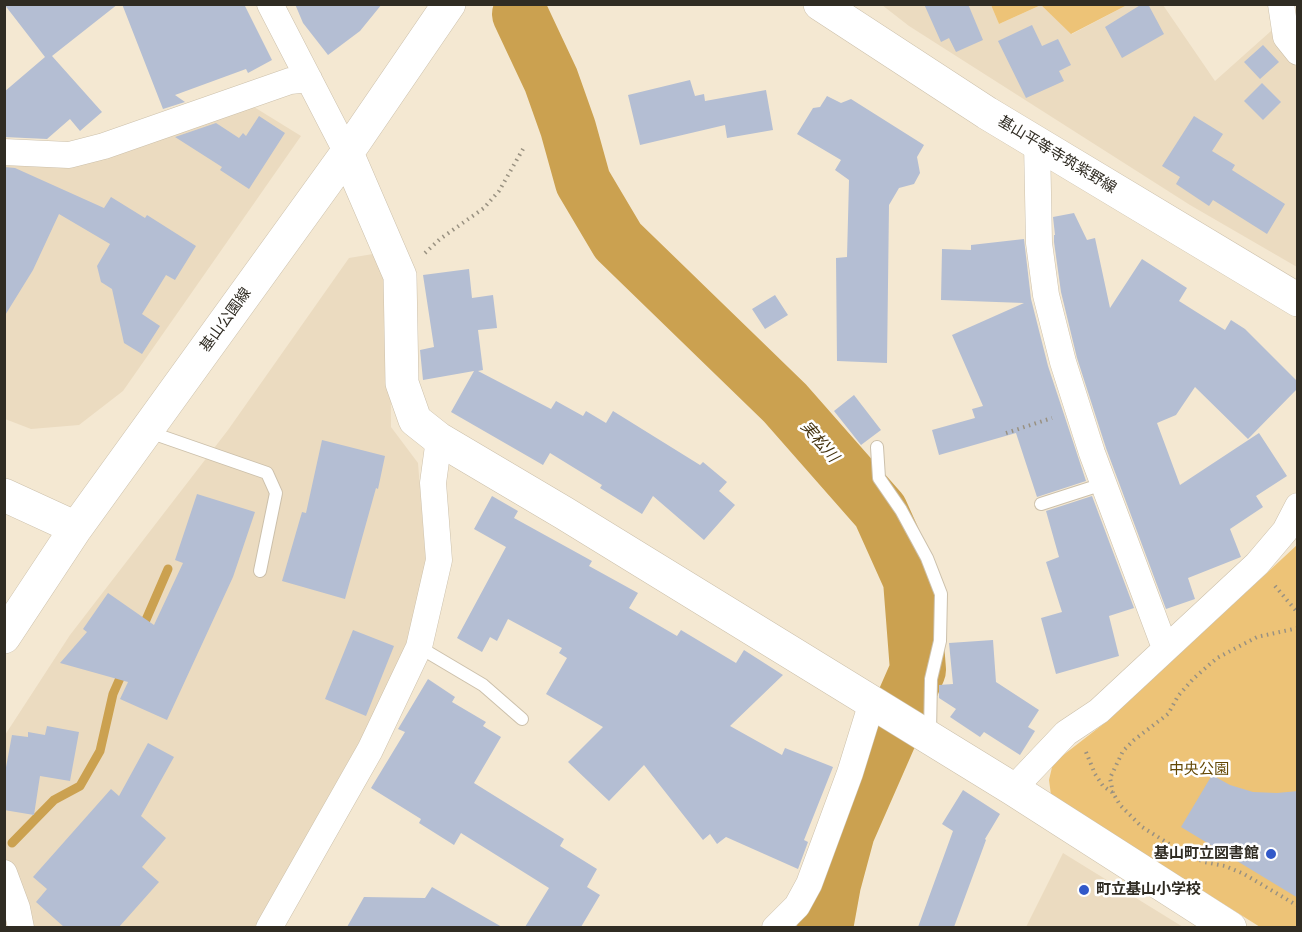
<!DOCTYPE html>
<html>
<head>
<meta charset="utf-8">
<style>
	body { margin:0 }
	#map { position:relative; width:1302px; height:932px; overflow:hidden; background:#f4e8d2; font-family:"Fira Sans Condensed",sans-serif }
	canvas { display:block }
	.frame { position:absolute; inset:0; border:6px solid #302c23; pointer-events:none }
</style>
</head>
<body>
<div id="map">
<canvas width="1302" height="932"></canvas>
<div class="frame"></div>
</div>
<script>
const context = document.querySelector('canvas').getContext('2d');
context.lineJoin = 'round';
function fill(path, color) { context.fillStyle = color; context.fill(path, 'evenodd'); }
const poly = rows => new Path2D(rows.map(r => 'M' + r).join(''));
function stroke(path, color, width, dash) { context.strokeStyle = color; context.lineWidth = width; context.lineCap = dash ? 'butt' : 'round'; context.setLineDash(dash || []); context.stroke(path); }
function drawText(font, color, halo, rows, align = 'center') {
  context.font = font + ' "Fira Sans Condensed","Noto Sans JP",sans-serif'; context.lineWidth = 5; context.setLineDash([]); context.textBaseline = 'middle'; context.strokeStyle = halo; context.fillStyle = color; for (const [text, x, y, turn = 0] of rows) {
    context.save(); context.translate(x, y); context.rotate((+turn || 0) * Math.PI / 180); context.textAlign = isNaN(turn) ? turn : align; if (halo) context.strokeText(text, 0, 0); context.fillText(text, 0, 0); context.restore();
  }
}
const built = poly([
	[882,5,991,5,999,24,1041,5,1072,34,1127,5,1163,5,1215,81,1271,31,1297,68,1297,267,1190,205,909,26],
	[254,107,301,136,123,391,79,425,31,429,5,419,5,166,66,162],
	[379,253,390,280,391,427,418,463,426,563,413,637,361,739,255,927,27,927,5,914,5,735,70,635,228,430,349,258],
	[1063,853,1183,927,1026,927]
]);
const green = poly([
	[991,5,1127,5,1071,34,1041,5,999,24],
	[1297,545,1297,927,1260,927,1051,795,1049,780,1053,763,1106,722]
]);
const stream = poly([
	[142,629,168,569],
	[12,843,54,800,80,786,100,751,113,694,124,669]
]);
const river = poly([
	[520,14,551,80,568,128,583,182,618,241,785,403,880,511,911,580,918,670,847,832,833,884,825,928]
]);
const building = poly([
	[4,4,118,4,52,56,102,112,80,131,70,119,47,139,4,137,4,92,45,57],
	[122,4,244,4,272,60,248,73,246,69,175,95,185,102,163,109],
	[295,4,382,4,360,31,328,55,303,23],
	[924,4,968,4,983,40,956,52,949,38,941,42],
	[1142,4,1148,4,1164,34,1122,58,1105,27],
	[1032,25,1042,46,1058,39,1071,65,1059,71,1064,81,1026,98,998,41],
	[1263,45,1279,62,1260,79,1244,62],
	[690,80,695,96,704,94,705,101,766,90,773,130,727,138,725,125,640,145,628,95],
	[1262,83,1281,102,1263,120,1244,101],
	[827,96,841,103,851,99,924,145,917,157,920,173,914,184,899,188,889,205,887,363,837,361,836,258,847,257,849,180,835,170,841,160,797,134,813,108,820,107],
	[259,116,285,133,249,189,220,170,222,167,175,137,216,123,239,138,243,133,246,136],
	[1194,116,1223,134,1212,151,1235,165,1232,170,1285,204,1267,234,1213,200,1209,206,1176,184,1180,177,1162,166],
	[4,167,15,168,104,208,111,197,145,218,147,215,196,246,175,280,166,275,142,314,160,326,142,354,124,343,112,289,101,282,97,266,110,244,59,214,33,270,4,317],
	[1074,213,1087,240,1095,238,1110,308,1142,259,1187,288,1179,301,1225,330,1231,320,1245,329,1298,382,1298,388,1248,439,1195,387,1176,415,1157,423,1180,485,1259,433,1287,476,1256,496,1263,507,1230,529,1241,557,1188,578,1195,599,1166,609,1106,448,1077,358,1061,292,1054,242,1054,235,1055,235,1053,217],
	[1024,239,1031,299,1048,366,1086,481,1037,497,1016,433,939,455,932,430,975,418,972,409,983,406,952,335,1024,303,941,300,942,249,971,250,971,245],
	[469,269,472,298,493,295,497,328,478,330,483,370,478,371,551,409,556,401,583,416,586,411,606,423,613,411,700,465,703,462,727,482,719,491,735,505,704,540,653,496,642,514,600,488,602,485,550,453,543,465,451,412,474,371,423,380,420,350,434,347,423,275],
	[775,295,788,315,765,329,752,309],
	[854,395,881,430,861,445,834,411],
	[322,440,385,456,378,489,376,488,345,599,282,581,302,512,306,513],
	[197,494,255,512,233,577,167,720,120,699,128,682,60,663,87,632,83,629,108,593,154,625,183,563,175,560],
	[492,496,518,511,514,518,592,561,589,566,638,593,629,608,677,636,681,630,736,663,744,650,783,675,730,726,782,755,785,748,833,767,804,840,808,842,798,869,726,837,717,844,710,834,703,840,644,765,609,801,568,762,603,727,546,694,567,658,559,653,562,648,508,619,497,641,490,637,482,652,457,638,506,547,474,529],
	[1092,496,1134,608,1109,616,1119,656,1056,674,1041,618,1062,612,1046,562,1059,557,1046,511],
	[353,630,394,646,366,716,325,699],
	[993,640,996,682,1039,710,1028,727,1035,731,1020,755,984,732,980,737,950,717,956,709,939,698,939,685,953,684,949,643],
	[428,679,455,697,452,702,486,722,483,726,501,737,474,783,564,839,560,846,597,869,587,887,600,895,581,927,525,927,549,888,461,833,454,845,419,823,421,819,371,788,405,732,398,729],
	[47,726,79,732,70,781,40,776,34,815,4,810,4,778,12,735,28,737,28,732,45,735],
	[148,743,174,757,141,816,166,838,142,867,159,882,119,927,64,927,36,902,47,889,33,877,111,789,119,796],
	[1212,775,1230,785,1253,792,1277,793,1298,791,1298,898,1181,827],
	[963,790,1000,814,985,839,986,840,954,927,918,927,953,831,942,824],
	[432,887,502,927,347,927,364,897,425,898]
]);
const path = poly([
	[425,253,440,239,484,208,499,191,523,149],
	[1006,433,1052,418],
	[1275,586,1298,613],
	[1086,752,1095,774,1103,786,1113,793,1120,805,1142,827,1182,852,1204,862,1225,866,1244,874,1298,906],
	[1113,793,1110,778,1123,751,1134,740,1168,714,1178,696,1194,678,1217,658,1257,637,1298,628]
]);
const lane = poly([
	[149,432,267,473,276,493,260,571],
	[877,447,879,478,901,510,927,558,941,594,940,641,931,679,930,733],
	[1041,504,1103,484],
	[419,647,483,685,522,719]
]);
const street = poly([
	[270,4,347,153],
	[1281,4,1286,37,1298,52],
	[1037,143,1039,243,1046,295,1063,362,1092,453,1165,648],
	[4,152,69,155,104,146,290,81,309,79],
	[1013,789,1066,733,1099,711,1257,564,1285,531,1298,506],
	[4,873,17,908,21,928],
	[269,928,370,750,419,647,439,560,433,483,439,439],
	[775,928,797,906,809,884,850,773,872,702]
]);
const secondary = poly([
	[820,4,987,113,1298,300],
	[347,153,400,276,402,383,415,420,439,439,564,513,1013,789,1230,928],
	[4,495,76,528],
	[4,637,76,528,347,153,449,4]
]);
const markers = [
	[1271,854,6,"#3259c9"],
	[1084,890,6,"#3259c9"]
];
const streetNames = [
	["基山平等寺筑紫野線",1057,155,31],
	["基山公園線",226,320,-54]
];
const parkNames = [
	["中央公園",1199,770]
];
const poiNames = [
	["基山町立図書館",1259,854],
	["町立基山小学校",1096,890,"left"]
];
const waterNames = [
	["実松川",819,442,49]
];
fill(built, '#ebdbc0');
fill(green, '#edc377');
stroke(stream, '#cba150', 9);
stroke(river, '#cba150', 56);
fill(building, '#b4bed3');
stroke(lane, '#ccc0ab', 14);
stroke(street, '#ccc0ab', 27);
stroke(secondary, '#ccc0ab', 34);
stroke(path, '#999181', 4, [1.5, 4.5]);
stroke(lane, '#fff', 12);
stroke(street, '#fff', 26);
stroke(secondary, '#fff', 33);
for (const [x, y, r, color] of markers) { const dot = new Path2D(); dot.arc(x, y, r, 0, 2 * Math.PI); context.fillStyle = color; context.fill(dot); stroke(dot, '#fff', 2); }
drawText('15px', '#302c23', '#fff', streetNames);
drawText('15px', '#644804', '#fff', parkNames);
drawText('bold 15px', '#302c23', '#fff', poiNames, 'right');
drawText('italic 16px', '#43310d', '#fff', waterNames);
</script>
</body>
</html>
